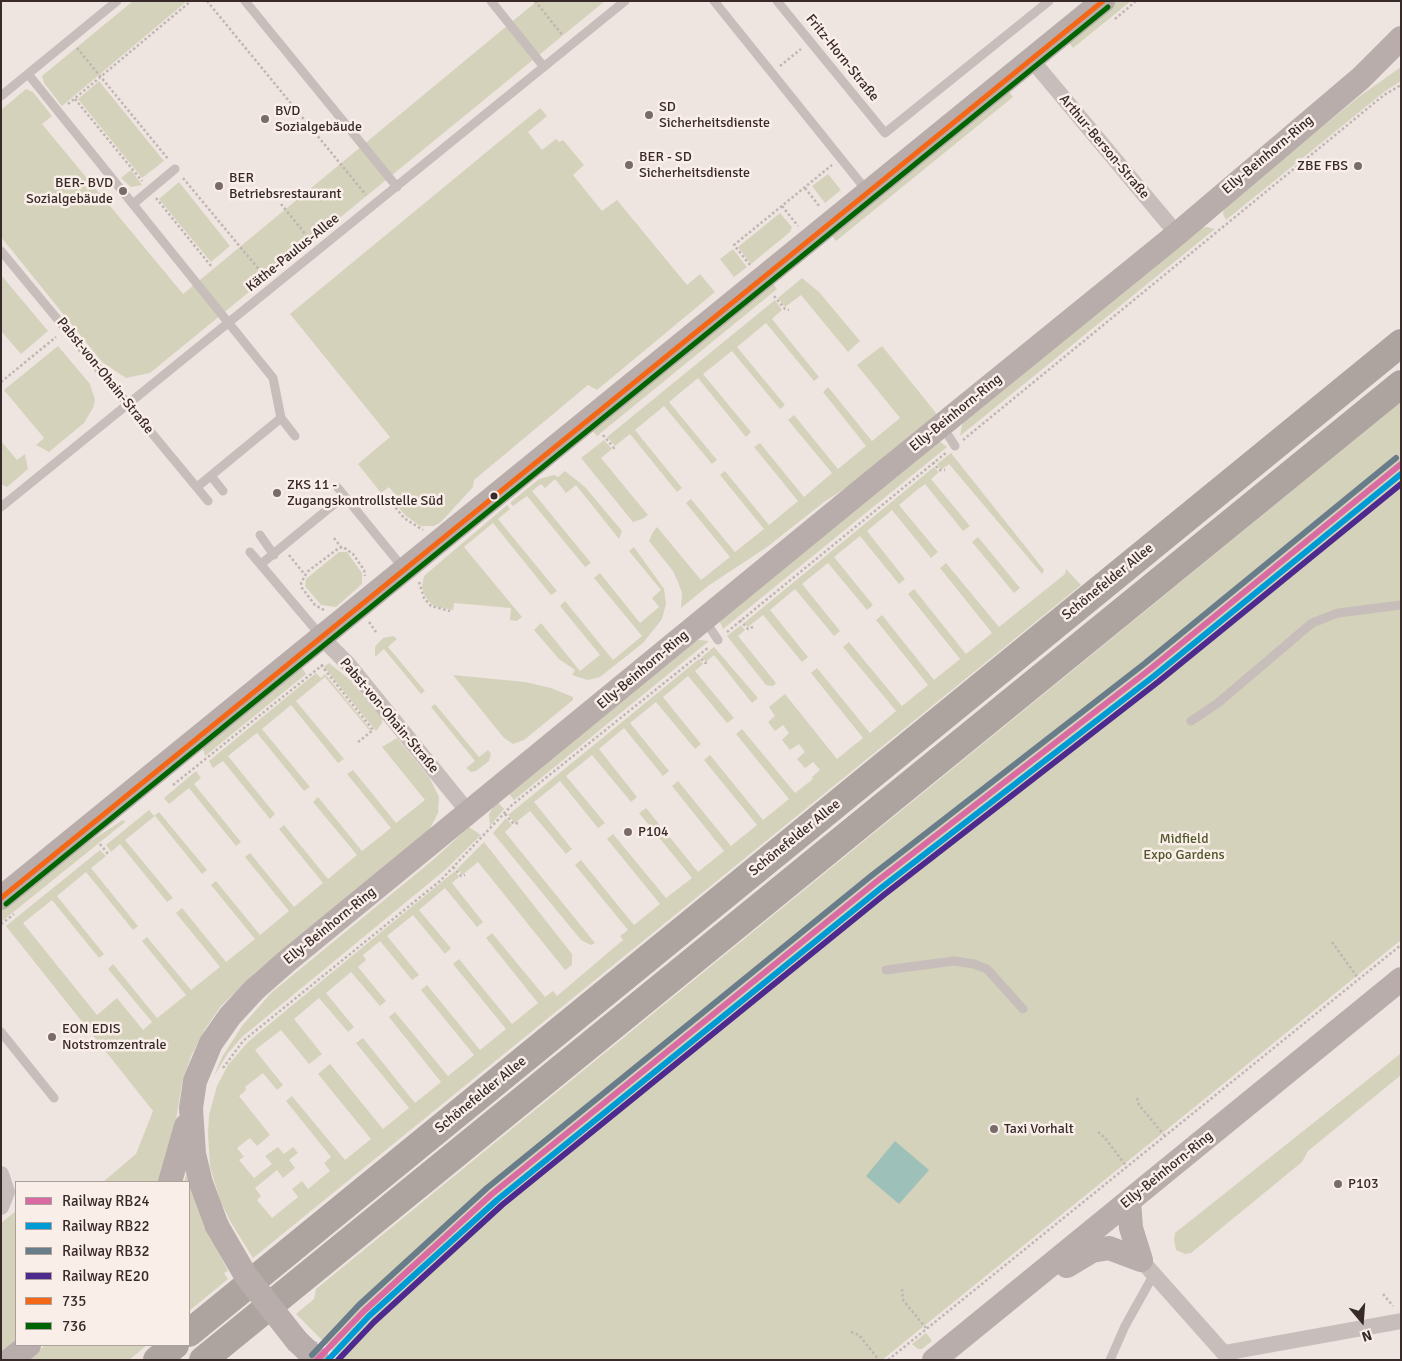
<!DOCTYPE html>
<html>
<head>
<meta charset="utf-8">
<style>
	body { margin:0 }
	#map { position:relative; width:1402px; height:1361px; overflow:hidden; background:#eee5e1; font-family:Signika,sans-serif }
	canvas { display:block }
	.frame { position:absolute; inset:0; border:2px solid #382a28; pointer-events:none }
	.legend { position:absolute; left:15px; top:1181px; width:175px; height:165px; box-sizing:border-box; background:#faeee9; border:1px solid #aca09c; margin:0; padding:6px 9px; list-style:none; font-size:15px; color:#382a28 }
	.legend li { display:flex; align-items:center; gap:10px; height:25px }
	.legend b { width:25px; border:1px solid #aca09c }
	.north { position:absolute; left:1337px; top:1296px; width:50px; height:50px; -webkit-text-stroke:4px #faeee9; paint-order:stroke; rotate:162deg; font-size:14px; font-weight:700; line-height:20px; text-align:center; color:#382a28 }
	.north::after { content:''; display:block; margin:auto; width:18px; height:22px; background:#382a28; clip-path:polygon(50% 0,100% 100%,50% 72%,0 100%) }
</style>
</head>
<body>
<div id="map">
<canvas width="1402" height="1361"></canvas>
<div class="frame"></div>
<ul class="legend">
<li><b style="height:6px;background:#da6ba2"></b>Railway RB24</li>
<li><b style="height:6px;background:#009bd5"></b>Railway RB22</li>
<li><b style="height:6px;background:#697c8a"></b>Railway RB32</li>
<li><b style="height:6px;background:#4e2a8e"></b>Railway RE20</li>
<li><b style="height:6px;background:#f46717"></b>735</li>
<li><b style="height:6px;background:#006400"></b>736</li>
</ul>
<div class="north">N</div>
</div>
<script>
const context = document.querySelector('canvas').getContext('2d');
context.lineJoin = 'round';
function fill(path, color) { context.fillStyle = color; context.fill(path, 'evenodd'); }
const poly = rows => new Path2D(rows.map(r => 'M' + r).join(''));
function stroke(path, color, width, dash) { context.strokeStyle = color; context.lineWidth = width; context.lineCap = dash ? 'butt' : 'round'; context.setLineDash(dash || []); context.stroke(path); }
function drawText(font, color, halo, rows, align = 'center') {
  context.font = font + ' Signika,sans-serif'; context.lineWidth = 5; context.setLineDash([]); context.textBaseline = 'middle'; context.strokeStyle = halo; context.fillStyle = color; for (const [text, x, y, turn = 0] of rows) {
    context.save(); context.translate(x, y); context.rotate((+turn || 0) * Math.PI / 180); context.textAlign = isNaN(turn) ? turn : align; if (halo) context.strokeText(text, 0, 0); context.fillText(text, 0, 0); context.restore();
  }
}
const green = poly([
	[133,1,187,1,62,106,44,83,42,76],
	[537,1,605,1,150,373,126,378,102,362,1,237,1,110,26,89,33,92,52,116,42,124,183,294],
	[1114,1,1131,1,1073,48,1068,41],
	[1401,67,1401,81,1384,92,1226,220,1223,214,1224,207,1360,96],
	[99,81,164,161,142,178,78,99],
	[1007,89,1013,97,836,241,831,234],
	[540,108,547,116,528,132,542,150,556,139,559,142,563,140,584,165,573,175,602,211,617,200,687,285,700,274,715,292,597,390,588,385,474,480,473,487,441,522,434,526,420,526,405,515,394,502,398,498,389,487,381,493,358,464,390,437,290,314],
	[131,170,142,185,131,187,121,178],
	[828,174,841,190,825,203,812,186],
	[179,182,230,246,211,262,159,199],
	[780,213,792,227,790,232,751,264,738,247],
	[1207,227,1215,229,960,436,962,425,968,416,1199,228],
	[733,249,747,267,734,277,720,259],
	[1,275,48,331,21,354,1,331],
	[802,278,819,292,860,341,848,352,801,295,785,307,778,298],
	[771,281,777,289,597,436,590,428],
	[775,300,782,310,772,319,819,377,814,381,766,323,737,347,785,405,780,409,732,351,703,374,751,432,746,437,698,378,669,402,717,460,712,464,664,406,635,430,682,488,677,492,630,434,615,446,607,437],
	[58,346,90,384,95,400,93,408,84,423,49,452,36,445,44,438,4,390],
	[882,346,940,418,861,483,844,489,824,502,767,547,708,586,681,608,682,593,678,582,673,571,649,541,653,532,657,527,701,580,730,557,686,503,691,499,735,552,764,529,720,475,725,471,769,525,798,501,754,447,760,443,804,497,832,473,788,420,794,415,838,469,866,446,823,392,828,387,872,441,900,418,857,365],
	[1401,402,1401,940,882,1360,342,1360,296,1314,314,1299,316,1289],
	[604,440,612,449,601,458,648,515,642,519,633,522,581,458],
	[1,441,17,460,25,454,28,469,7,487,1,484],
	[939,441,947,447,723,629,720,622,722,616],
	[951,453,1044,570,1042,574,949,464,941,470,937,464],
	[934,467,939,472,931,479,970,526,963,531,925,484,917,490,899,505,938,552,931,558,892,510,867,531,905,579,899,584,860,536,834,557,873,605,867,610,828,563,802,584,840,631,834,636,795,589,770,610,808,657,802,662,763,615,748,627,744,623],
	[565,471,585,487,622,531,619,539,576,485,566,493,555,479,545,488,541,484,532,491,591,563,585,567,527,496,513,506,510,503,539,479,554,475,558,477],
	[507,505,510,509,498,519,557,591,551,595,493,523,464,547,522,617,517,621,510,620,511,608,454,603,453,610,438,607,431,604,425,596,422,587,424,576],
	[978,537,1020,588,1014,593,972,542],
	[634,547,664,589,666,604,662,619,643,643,600,677,588,680,572,675,575,670,559,659,534,630,541,623,580,671,600,655,560,606,565,601,613,660,642,636,594,578,600,573,640,623,659,607,652,598,661,590,629,551],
	[339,552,347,552,362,573,362,584,336,607,321,605,305,586,306,579],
	[946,563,999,627,1065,574,1066,569,1081,585,253,1258,230,1221,220,1200,210,1167,208,1134,209,1115,217,1086,228,1065,249,1041,455,871,459,877,452,883,483,922,477,927,445,888,419,910,451,948,445,954,413,915,387,936,419,975,412,980,380,941,363,955,366,960,358,967,386,1001,380,1006,351,972,326,993,354,1027,348,1032,319,998,294,1019,322,1054,309,1064,281,1030,255,1050,283,1085,277,1090,263,1073,245,1087,246,1090,239,1096,270,1135,257,1146,250,1138,237,1148,244,1157,239,1160,254,1178,272,1164,265,1156,278,1147,284,1154,293,1147,298,1153,289,1160,295,1168,283,1178,277,1170,255,1188,261,1196,257,1200,272,1218,298,1197,292,1189,302,1181,308,1189,330,1171,324,1163,331,1157,286,1101,292,1096,345,1160,371,1139,318,1074,330,1064,383,1129,409,1108,356,1043,363,1038,415,1103,441,1082,389,1017,395,1012,448,1076,474,1055,421,990,427,985,480,1050,506,1029,453,964,459,959,512,1024,538,1003,486,938,492,933,545,997,553,991,557,996,623,940,620,936,628,930,575,865,581,860,634,925,660,904,607,839,613,834,666,898,692,878,639,813,646,808,698,872,724,851,672,786,678,781,731,846,757,825,704,760,710,755,763,820,789,799,736,734,742,729,795,793,813,779,812,777,820,770,813,762,805,768,797,759,805,752,799,744,790,750,782,740,789,733,783,725,775,731,768,722,775,716,769,707,785,694,837,759,863,738,811,673,817,668,870,733,896,711,843,647,849,642,902,706,928,685,876,620,882,615,934,680,960,659,908,594,914,589,966,654,992,633,940,568],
	[741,625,745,630,738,636,776,683,773,686,766,685,727,636],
	[393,636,397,639,388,647,425,691,421,694,384,649,375,657,375,647,378,643,383,638],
	[699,640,709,641,514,800,507,791,687,644],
	[714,647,758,698,752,703,714,655,706,662,702,657],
	[699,659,703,664,695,671,734,718,727,723,688,676,663,697,701,744,695,749,656,702,630,723,669,771,663,776,624,728,599,749,637,797,631,802,592,755,566,776,605,823,598,828,560,781,534,802,572,849,566,854,530,811,515,823,508,815,518,807],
	[329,663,349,679,382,718,382,723,376,731,324,667],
	[300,665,306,674,205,756,202,746],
	[316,673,321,678,325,674,370,729,370,731,325,677,296,701,344,759,338,763,291,705,262,729,310,787,304,791,257,733,228,756,275,814,270,819,223,761,213,768,209,761],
	[453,675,525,682,551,688,573,697,573,700,524,740,513,744,504,738],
	[435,704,479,757,488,750,491,754,489,761,476,771,471,772,466,768,475,761,431,707],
	[397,738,429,777,439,797,438,813,425,838,256,972,221,1006,205,1029,191,1056,182,1083,173,1139,162,1182,103,1182,136,1154,153,1111,6,926,100,850,106,856,91,868,138,926,133,930,86,872,57,896,104,954,99,958,52,900,23,923,97,1015,117,998,143,1030,152,1022,108,969,113,964,157,1018,186,995,142,941,147,937,191,990,220,967,176,913,182,908,226,962,255,939,211,885,216,881,260,935,289,911,245,857,250,853,294,907,323,883,279,829,284,825,328,879,357,855,313,802,318,797,362,851,391,828,347,774,353,770,396,823,425,800,382,747],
	[196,771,201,778,194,784,241,842,236,846,189,788,169,804,164,798],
	[497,801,504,809,490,826,489,814],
	[149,810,154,816,159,812,207,870,202,874,155,816,125,840,173,898,167,902,120,844,111,852,106,845],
	[506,818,512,825,505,832,595,943,591,945,581,940,493,833],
	[123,820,125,822,1,922,1,909,57,863],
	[469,827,481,835,445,870,242,1037,228,1053,214,1076,222,1057,242,1026,271,993,433,860],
	[484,842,572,954,572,965,565,970,478,862,462,875,457,869],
	[1400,1054,1401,1075,1308,1151,1302,1162,1191,1253,1185,1254,1176,1250,1174,1240,1175,1233],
	[187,1170,207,1230,228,1271,224,1273,228,1279,189,1311,189,1182,184,1182],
	[16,1211,16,1342,1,1354,1,1223],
	[926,1333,932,1341,922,1349,918,1349,912,1344],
	[45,1345,147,1345,129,1360,27,1360]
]);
const water = poly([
	[895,1141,929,1170,899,1204,866,1176]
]);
const path = poly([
	[207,1,366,195],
	[535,1,563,36],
	[1115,19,1136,1],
	[77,48,169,160],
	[780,66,801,49],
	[75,99,142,181],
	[68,104,191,1],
	[183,178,266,278],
	[805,188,820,207],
	[156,198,211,266],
	[281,204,311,241],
	[782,206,798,226],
	[750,265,734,245,832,165],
	[774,296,785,309,789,310],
	[1,382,56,337],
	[603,435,614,448,616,446],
	[963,440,1384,95,1401,85],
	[933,462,939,470,945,470],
	[386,496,404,518,423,530],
	[334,538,341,547],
	[289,555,305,575],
	[419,582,424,598,431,606,450,611],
	[324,610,315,605,302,588,301,583,307,572,339,548,343,547,353,554,364,570,365,576],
	[740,620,748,629,753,627],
	[369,622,376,632],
	[727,632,947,452],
	[698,655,705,663,709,662],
	[321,665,373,730,357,743],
	[173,785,325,663],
	[505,814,514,824,518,823],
	[100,844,108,854],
	[453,867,461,876,465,875],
	[1,924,14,914],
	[1332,942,1358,978],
	[223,1068,243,1041,440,881,512,805,709,647],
	[1137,1098,1139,1105,1164,1135],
	[1098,1132,1105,1138,1126,1166],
	[902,1289,903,1300,926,1328],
	[1383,1294,1393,1306],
	[851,1332,859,1335,879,1360],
	[888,1360,1401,945]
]);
const lane = poly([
	[245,1,397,187],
	[491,1,544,67],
	[714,1,867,191],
	[777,1,885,133,1049,1],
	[28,74,273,378,281,418,295,436],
	[1,96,117,1],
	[133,204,175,169],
	[1,251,208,501],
	[942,426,955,446],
	[211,476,223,491],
	[197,487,281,418],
	[338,488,404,569],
	[1,507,625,1],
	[260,535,274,555],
	[250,552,321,636],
	[261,564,344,496],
	[704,619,718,640],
	[1191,721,1218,703,1312,623,1338,613,1401,605],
	[886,970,954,961,974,964,987,969,1023,1009],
	[1,1032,54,1098],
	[1110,1360,1125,1326,1154,1274]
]);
const street = poly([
	[1031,59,1177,234],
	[321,637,348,664,469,813],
	[1,1174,7,1192,1,1207],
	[1141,1260,1230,1360],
	[1224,1353,1401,1321]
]);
const secondary = poly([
	[1,898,1103,1],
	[170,1182,186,1126],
	[1129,1201,1131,1228,1141,1260],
	[217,1226,201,1183,194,1154,191,1108,195,1081,211,1043,230,1016,254,990,287,961,863,489,1177,234,1361,78,1401,38],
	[1067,1266,1092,1251,1109,1248,1141,1260],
	[297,1341,317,1360],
	[10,1360,29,1345],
	[934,1360,1401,979]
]);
const highway = poly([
	[189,1333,1401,343],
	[157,1360,175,1345],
	[203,1360,1401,384]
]);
const pathBridge = poly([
	[315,1342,334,1360]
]);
const secondaryBridge = poly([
	[217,1226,246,1276,297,1341]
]);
const bus1 = poly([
	[1,898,1103,1]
]);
const bus2 = poly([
	[6,904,1108,7]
]);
const rail1 = poly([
	[317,1360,364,1311,492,1194,876,882,1149,670,1401,464]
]);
const rail2 = poly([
	[328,1360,369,1316,497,1200,881,888,1154,676,1401,474]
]);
const rail3 = poly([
	[312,1355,359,1305,487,1188,871,876,1144,664,1396,458]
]);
const rail4 = poly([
	[338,1360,374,1322,502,1205,885,894,1158,682,1401,484]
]);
const markers = [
	[649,115,5,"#786b69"],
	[265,119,5,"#786b69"],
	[629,165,5,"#786b69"],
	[1358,166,5,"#786b69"],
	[219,186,5,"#786b69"],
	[123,191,5,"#786b69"],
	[277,493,5,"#786b69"],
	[494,496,4.5,"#382a28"],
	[628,832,5,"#786b69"],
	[52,1037,5,"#786b69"],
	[994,1129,5,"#786b69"],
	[1338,1184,5,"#786b69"]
];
const streetNames = [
	["Fritz-Horn-Straße",842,58,51],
	["Arthur-Berson-Straße",1104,147,50],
	["Elly-Beinhorn-Ring",1268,155,-40],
	["Käthe-Paulus-Allee",293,253,-39],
	["Pabst-von-Ohain-Straße",105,376,51],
	["Elly-Beinhorn-Ring",956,413,-39],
	["Schönefelder Allee",1108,582,-39],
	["Elly-Beinhorn-Ring",643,670,-40],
	["Pabst-von-Ohain-Straße",389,716,50],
	["Schönefelder Allee",795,838,-39],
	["Elly-Beinhorn-Ring",330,926,-39],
	["Schönefelder Allee",481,1095,-39],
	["Elly-Beinhorn-Ring",1167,1170,-39]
];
const poiNames = [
	["SD",659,107],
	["Sicherheitsdienste",659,123],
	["BVD",275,111],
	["Sozialgebäude",275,127],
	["BER - SD",639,157],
	["Sicherheitsdienste",639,173],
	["ZBE FBS",1348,166,"right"],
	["BER",229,178],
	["Betriebsrestaurant",229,194],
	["BER- BVD",113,183,"right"],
	["Sozialgebäude",113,199,"right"],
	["ZKS 11 -",287,485],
	["Zugangskontrollstelle Süd",287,501],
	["P104",638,832],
	["EON EDIS",62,1029],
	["Notstromzentrale",62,1045],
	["Taxi Vorhalt",1004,1129],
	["P103",1348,1184]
];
const parkNames = [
	["Midfield",1184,839],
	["Expo Gardens",1184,855]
];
fill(green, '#d4d2ba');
fill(water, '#9dc1b8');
stroke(path, '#c0b5b2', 2.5, [2.5, 2.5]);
stroke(lane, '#c7bdba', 9);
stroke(street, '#c7bdba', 16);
stroke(secondary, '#b8adab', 24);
stroke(highway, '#ada4a0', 28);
stroke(pathBridge, '#c0b5b2', 2.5, [2.5, 2.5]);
stroke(secondaryBridge, '#b8adab', 24);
stroke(bus1, '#f46717', 5);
stroke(bus2, '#006400', 5);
stroke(rail1, '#da6ba2', 6);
stroke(rail2, '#009bd5', 6);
stroke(rail3, '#697c8a', 6);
stroke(rail4, '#4e2a8e', 6);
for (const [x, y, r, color] of markers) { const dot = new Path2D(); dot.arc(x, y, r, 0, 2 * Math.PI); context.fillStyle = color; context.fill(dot); stroke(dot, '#faeee9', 2); }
drawText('14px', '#382a28', '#faeee9', streetNames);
drawText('14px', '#382a28', '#faeee9', poiNames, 'left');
drawText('14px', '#51572b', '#faeee9', parkNames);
</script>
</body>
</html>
